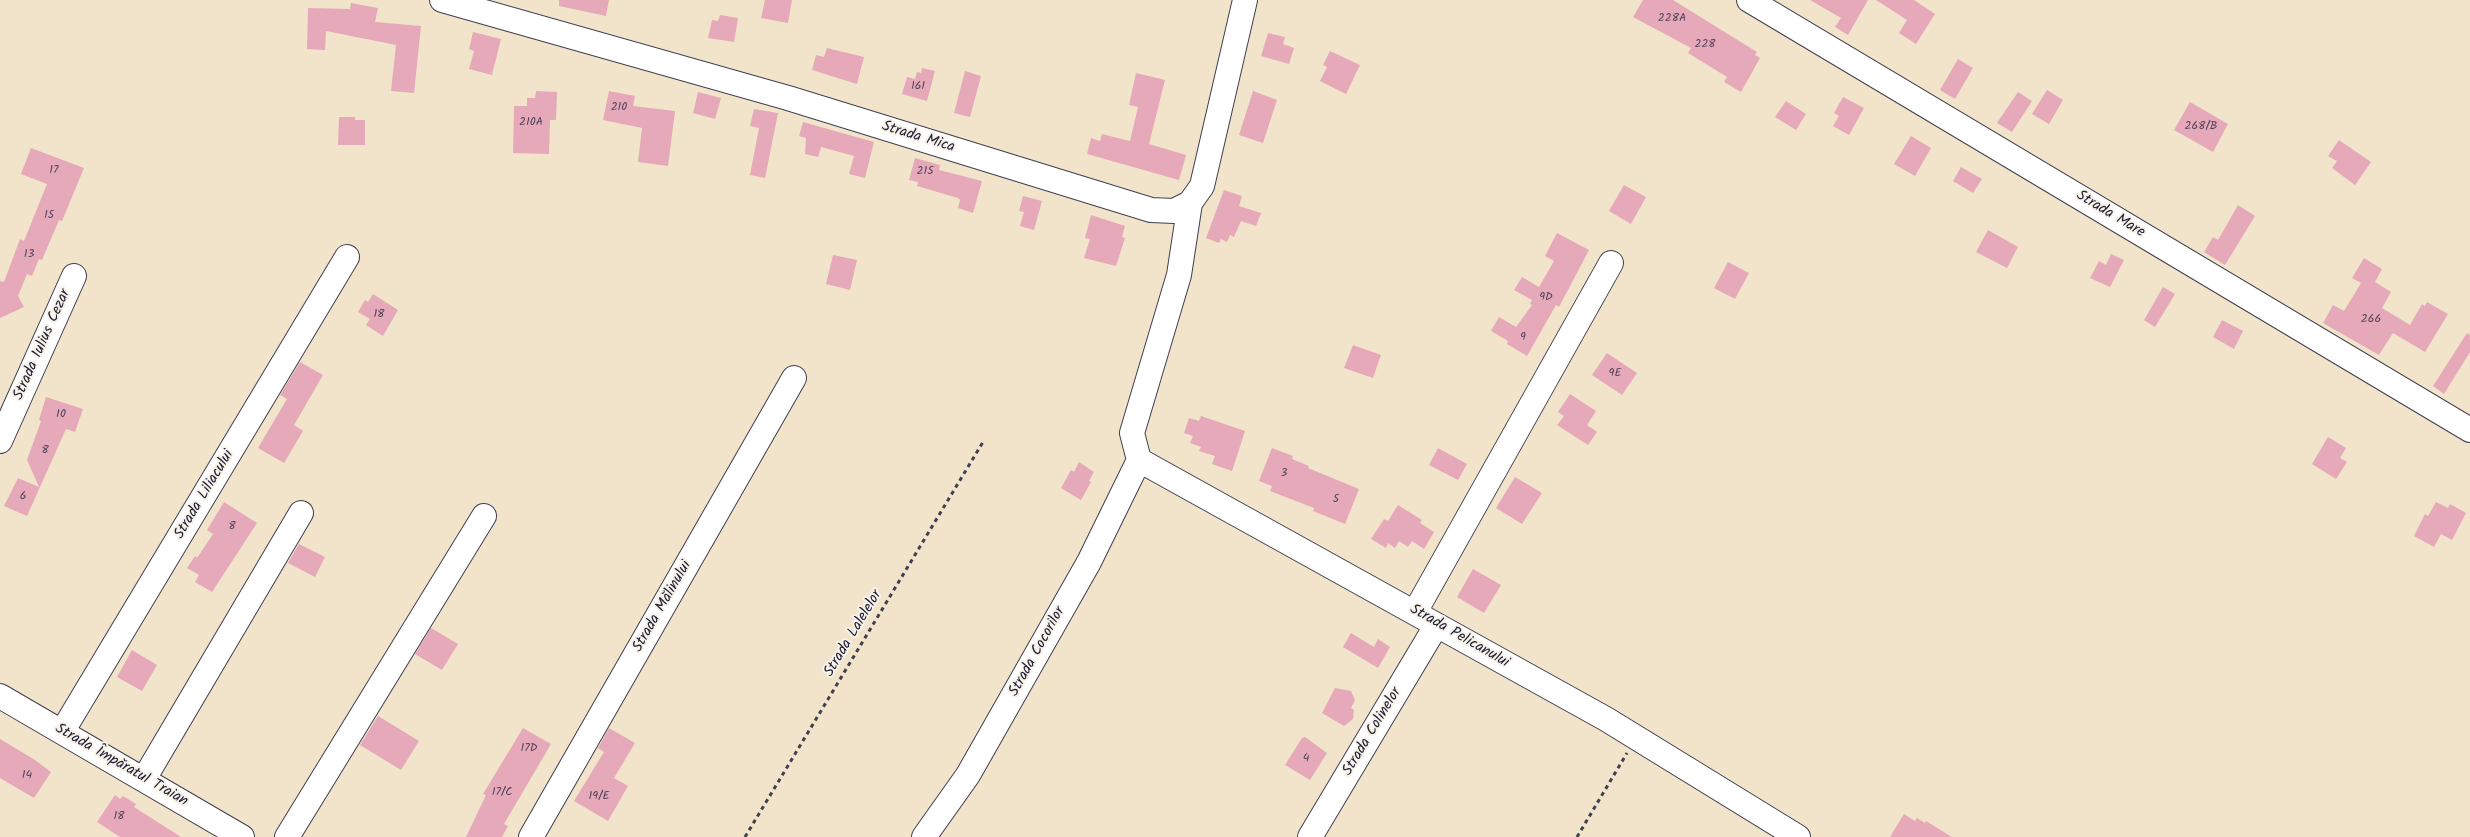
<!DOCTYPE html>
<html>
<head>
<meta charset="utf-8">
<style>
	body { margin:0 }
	canvas { display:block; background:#f1e4ca }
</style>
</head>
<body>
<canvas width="2470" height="837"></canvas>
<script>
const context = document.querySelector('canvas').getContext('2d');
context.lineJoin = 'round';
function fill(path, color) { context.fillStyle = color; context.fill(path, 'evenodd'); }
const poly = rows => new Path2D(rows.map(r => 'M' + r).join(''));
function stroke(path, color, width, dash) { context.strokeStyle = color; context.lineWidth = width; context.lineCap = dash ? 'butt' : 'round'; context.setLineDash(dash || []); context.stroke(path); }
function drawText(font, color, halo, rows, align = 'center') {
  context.font = font + ' Kalam,sans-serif'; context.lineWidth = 4; context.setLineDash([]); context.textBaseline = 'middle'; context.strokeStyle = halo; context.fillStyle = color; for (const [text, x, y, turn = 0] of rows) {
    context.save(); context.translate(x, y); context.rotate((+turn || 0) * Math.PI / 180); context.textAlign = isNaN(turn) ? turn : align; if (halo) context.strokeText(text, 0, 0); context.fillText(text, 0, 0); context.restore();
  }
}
const building = poly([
	[559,0,609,0,606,16,559,6],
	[765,0,792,0,788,23,761,18],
	[1643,0,1673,0,1757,52,1755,55,1760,58,1741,92,1724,82,1727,77,1688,53,1691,48,1633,17],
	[1810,0,1868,0,1848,35,1835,27,1841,18],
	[1876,0,1914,0,1935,14,1916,44,1899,33,1907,20],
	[351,3,378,8,375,22,421,26,414,93,391,91,396,45,326,31,325,50,307,49,308,8,350,9],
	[720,15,738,18,734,42,708,38,712,20,718,21],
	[473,32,501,39,492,75,469,69,474,51,469,49],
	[1268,33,1285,37,1283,44,1294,48,1289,64,1261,56],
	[827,48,864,57,857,84,812,70,816,55,824,57],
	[1330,51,1360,65,1346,94,1320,81,1327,67,1323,65],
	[1958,59,1973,68,1955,99,1940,90],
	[922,68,935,71,927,101,902,94,907,77,915,79,917,72,921,73],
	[965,71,981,76,970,117,954,113],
	[1136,73,1165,80,1149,144,1186,155,1179,180,1087,154,1091,138,1100,141,1102,134,1130,141,1138,107,1129,105],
	[2047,90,2063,100,2049,124,2032,114],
	[536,91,557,92,556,120,550,120,549,154,513,153,514,106,527,106,527,98,535,98],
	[609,91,635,96,633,106,675,111,668,166,638,162,642,128,603,120],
	[1253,91,1277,100,1263,143,1239,135],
	[698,92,721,98,715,119,693,113],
	[2018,92,2032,101,2012,132,1997,123],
	[1843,97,1864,108,1849,135,1833,126,1839,116,1834,113],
	[1786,101,1806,114,1796,130,1775,117],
	[2190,102,2228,124,2213,152,2174,130],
	[754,109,778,113,765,178,750,175,759,128,750,126],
	[339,117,355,117,355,120,365,120,365,145,338,145],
	[803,122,874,142,865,178,849,174,854,156,821,147,818,157,805,154,806,138,799,136],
	[1911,136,1931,148,1915,176,1894,164],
	[2339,140,2371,162,2355,185,2332,168,2337,161,2328,156],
	[31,148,84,168,62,221,59,220,42,260,39,259,32,276,27,274,18,296,24,307,0,318,0,281,4,282,20,239,24,241,47,184,21,174],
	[915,158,940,165,939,170,982,181,973,213,958,208,960,200,958,198,917,186,918,182,909,180],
	[1961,167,1982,179,1973,193,1953,181],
	[1624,185,1646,197,1631,224,1609,211],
	[1224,190,1242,196,1239,206,1261,213,1256,226,1241,221,1234,237,1230,235,1227,242,1221,239,1219,243,1206,238],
	[1023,196,1042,201,1034,230,1020,226,1024,212,1019,211],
	[2238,205,2255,216,2225,265,2204,252,2213,237,2218,240],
	[1091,215,1125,226,1122,237,1125,238,1116,266,1084,258,1090,239,1085,238],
	[1988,230,2018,247,2007,268,1976,252],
	[1557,233,1589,250,1559,307,1556,305,1527,356,1507,344,1508,341,1491,331,1499,317,1516,327,1532,305,1530,304,1532,300,1514,290,1522,277,1539,287,1554,261,1545,256],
	[2111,254,2124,260,2110,287,2090,278,2099,261,2106,265],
	[833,255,857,260,850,290,826,284],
	[2364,258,2382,269,2375,282,2391,292,2382,308,2410,325,2422,304,2425,306,2427,302,2448,314,2425,352,2393,333,2379,355,2323,323,2333,305,2344,311,2361,283,2352,278],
	[1728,262,1749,273,1735,299,1714,288],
	[2163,287,2175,294,2155,327,2144,320],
	[373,294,398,310,383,336,366,325,370,319,358,312,365,300,368,302],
	[2222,320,2243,331,2234,349,2213,337],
	[2467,333,2470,335,2470,352,2444,394,2433,386],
	[1353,345,1381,355,1373,378,1344,368],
	[1607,353,1637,373,1622,395,1592,375],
	[300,362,323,375,294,425,303,431,284,463,258,448,287,399,280,395],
	[1570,394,1596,411,1587,425,1597,432,1588,445,1557,425,1564,416,1558,412],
	[46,397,83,409,75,432,66,429,27,516,4,506,18,478,39,487,27,460,41,421,39,420],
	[1201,416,1245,431,1232,471,1212,464,1215,456,1199,451,1201,447,1190,443,1193,436,1184,433,1189,418,1199,421],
	[2328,437,2346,448,2340,458,2347,462,2336,479,2312,464],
	[1272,448,1293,456,1292,459,1309,466,1308,468,1359,489,1345,524,1313,511,1314,508,1270,491,1272,486,1259,481],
	[1438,448,1467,464,1458,480,1429,465],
	[1079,462,1094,472,1089,481,1091,482,1081,500,1061,488,1071,470,1074,472],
	[1515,477,1542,493,1522,524,1496,508],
	[224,502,257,523,212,592,195,582,199,575,187,568,195,556,197,558,213,534,207,530],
	[2436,502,2448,508,2450,504,2466,513,2452,540,2441,534,2434,547,2414,536,2425,514,2428,516],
	[1398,505,1422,520,1420,523,1434,532,1424,549,1412,541,1408,547,1399,541,1395,548,1388,543,1386,548,1371,539,1384,519,1388,521],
	[299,544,325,557,315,577,288,563],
	[1473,569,1501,585,1484,613,1457,597],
	[431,628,458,644,442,670,415,654],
	[1351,633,1374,647,1378,639,1390,647,1378,668,1343,647],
	[132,650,157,665,142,691,117,677],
	[1335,688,1351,691,1355,700,1351,708,1354,710,1353,719,1344,726,1322,713],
	[378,716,419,741,401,770,360,745],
	[523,728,551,744,504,824,508,826,502,837,466,837,486,795,483,794],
	[609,728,635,743,614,778,628,786,608,821,574,801,604,752,598,748],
	[1305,737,1327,753,1310,780,1285,765,1302,738],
	[0,739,35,760,51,772,34,798,0,778],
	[115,795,120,799,123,796,136,804,134,807,181,837,120,837,97,822],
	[1904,814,1915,821,1917,818,1925,823,1926,821,1952,837,1890,837]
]);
const path = poly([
	[745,837,983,442],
	[1577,837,1627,753]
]);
const minor = poly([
	[442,0,788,98,1151,210,1174,211,1190,203,1202,186,1245,0],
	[1749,0,2470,430],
	[1190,203,1179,275,1132,433,1139,460,1606,719,1798,837],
	[0,441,74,276],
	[1415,612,1611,263],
	[0,696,242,837],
	[62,732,347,257],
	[144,779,301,513],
	[287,837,484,516],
	[531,837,794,378],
	[924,837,968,775,1089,562,1139,460],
	[1310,837,1436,626]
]);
const numberNames = [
	["228A",1672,19],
	["228",1705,45],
	["161",918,87],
	["210",619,108],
	["210A",531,123],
	["268/B",2201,127],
	["17",54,171],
	["215",925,172],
	["15",49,216],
	["13",29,255],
	["9D",1546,298],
	["18",379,315],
	["266",2371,320],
	["9",1523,338],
	["9E",1615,374],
	["10",61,415],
	["8",45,451],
	["3",1284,474],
	["6",23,497],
	["5",1336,500],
	["8",232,527],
	["17D",529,749],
	["4",1306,759],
	["14",27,776],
	["17/C",502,793],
	["19/E",599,797],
	["18",119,817]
];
const streetNames = [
	["Strada Mica",918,138,17],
	["Strada Mare",2110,215,31],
	["Strada Iulius Cezar",43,345,-66],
	["Strada Liliacului",205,495,-59],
	["Strada Mălinului",663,607,-60],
	["Strada Lalelelor",854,634,-59],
	["Strada Pelicanului",1459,637,30],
	["Strada Cocorilor",1038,652,-61],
	["Strada Colinelor",1373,732,-59],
	["Strada Împăratul Traian",121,766,30]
];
fill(building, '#e5a9ba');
stroke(minor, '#413f50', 26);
stroke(path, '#413f50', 3, [4, 4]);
stroke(minor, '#fff', 24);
drawText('12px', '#53445b', null, numberNames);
drawText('15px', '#22223b', '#f7f3e8', streetNames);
</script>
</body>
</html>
